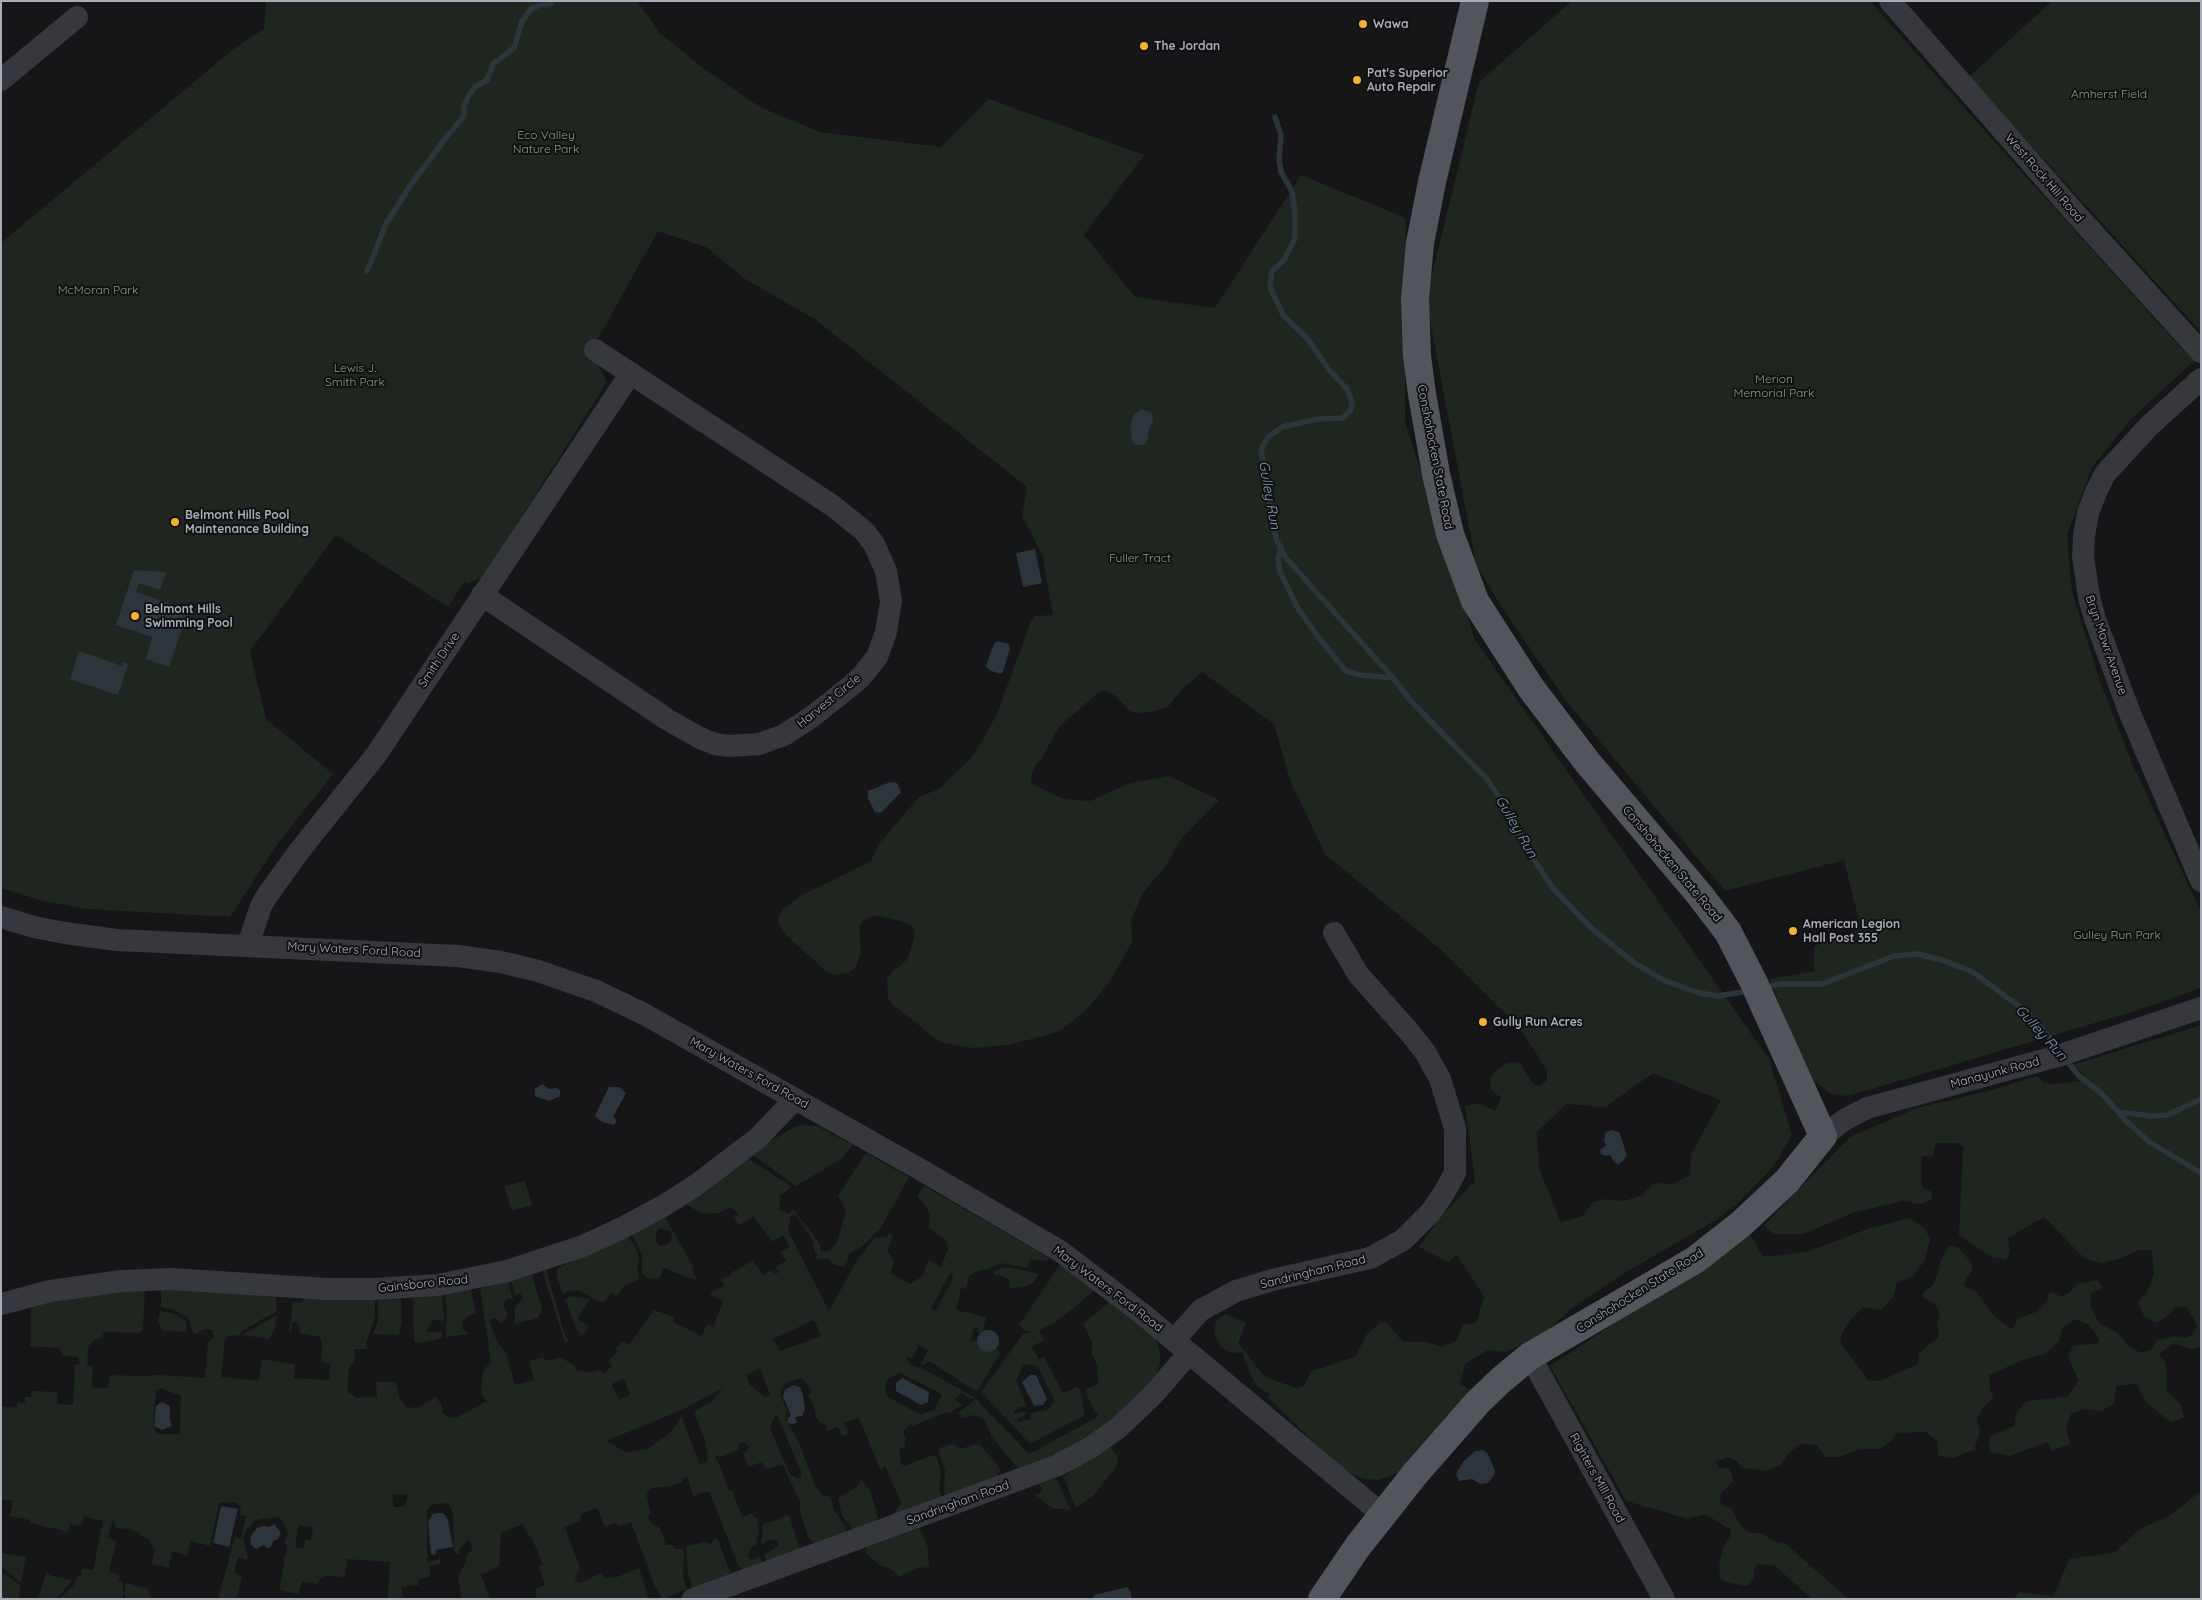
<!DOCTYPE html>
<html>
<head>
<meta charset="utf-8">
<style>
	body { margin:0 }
	#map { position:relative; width:2202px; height:1600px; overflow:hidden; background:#161618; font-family:Quicksand,sans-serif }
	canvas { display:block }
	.frame { position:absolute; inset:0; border:2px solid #a8adb8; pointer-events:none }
</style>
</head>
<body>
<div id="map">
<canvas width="2202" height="1600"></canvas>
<div class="frame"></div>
</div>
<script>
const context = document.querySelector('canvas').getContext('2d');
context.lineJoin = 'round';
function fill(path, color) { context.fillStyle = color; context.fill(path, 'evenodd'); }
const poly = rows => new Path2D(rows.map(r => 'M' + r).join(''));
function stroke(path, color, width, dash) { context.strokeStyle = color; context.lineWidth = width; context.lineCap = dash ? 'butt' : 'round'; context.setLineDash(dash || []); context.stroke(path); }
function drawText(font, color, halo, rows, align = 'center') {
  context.font = font + ' Quicksand,sans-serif'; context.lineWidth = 4; context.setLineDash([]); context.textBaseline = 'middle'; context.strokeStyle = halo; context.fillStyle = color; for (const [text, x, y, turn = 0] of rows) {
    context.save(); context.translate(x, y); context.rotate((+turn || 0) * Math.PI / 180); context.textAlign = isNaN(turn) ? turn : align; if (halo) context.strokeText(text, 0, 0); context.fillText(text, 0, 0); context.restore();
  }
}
const green = poly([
	[266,1,637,1,660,33,703,68,760,107,820,132,941,147,989,99,1144,155,1084,235,1135,297,1215,308,1301,175,1406,218,1405,422,1475,640,1769,1059,1792,1135,1773,1167,1738,1203,1716,1220,1628,1271,1571,1309,1545,1333,1506,1352,1488,1350,1465,1364,1460,1385,1475,1391,1401,1472,1379,1480,1363,1479,1349,1472,1330,1458,1268,1397,1270,1394,1259,1388,1252,1378,1242,1352,1231,1353,1220,1346,1214,1332,1216,1321,1226,1314,1246,1323,1238,1343,1265,1377,1296,1388,1304,1386,1311,1371,1320,1369,1356,1356,1366,1335,1381,1322,1387,1323,1403,1342,1427,1342,1442,1347,1456,1341,1463,1325,1476,1323,1484,1297,1457,1255,1448,1262,1419,1247,1438,1220,1475,1181,1465,1106,1478,1103,1495,1111,1501,1098,1491,1090,1490,1077,1506,1063,1519,1062,1534,1085,1540,1086,1547,1080,1547,1070,1519,1027,1440,949,1325,854,1290,780,1274,724,1202,672,1181,690,1168,707,1149,712,1136,713,1129,710,1115,696,1106,690,1100,691,1059,727,1043,756,1034,768,1031,776,1032,784,1063,799,1090,801,1128,784,1169,776,1219,800,1181,839,1166,866,1142,894,1131,921,1132,942,1109,983,1084,1012,1059,1032,1008,1045,973,1048,940,1042,893,1005,888,998,887,979,893,971,908,959,915,933,912,926,904,922,875,915,864,920,859,927,861,952,856,967,848,973,837,975,828,973,787,936,778,923,778,916,783,909,800,896,871,861,878,845,919,797,939,789,974,755,997,714,1031,621,1035,616,1053,615,1043,557,1022,516,1027,487,816,320,745,279,706,247,658,231,591,351,607,382,483,577,468,583,465,581,448,607,336,535,250,651,266,719,333,774,276,846,230,917,86,909,43,901,1,888,1,243,236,47,264,29],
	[1653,1073,1721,1100,1691,1154,1690,1175,1673,1184,1654,1183,1641,1196,1623,1201,1606,1199,1593,1202,1582,1216,1561,1223,1539,1168,1537,1132,1566,1104,1605,1107],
	[1572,1,1870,1,1974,119,2171,337,2194,361,2132,418,2092,467,2067,535,2072,592,2101,684,2132,763,2201,912,2201,988,2132,1012,1858,1093,1843,1096,1831,1094,1810,1077,1769,979,1814,971,1814,946,1861,929,1844,860,1725,891,1567,702,1500,605,1476,564,1426,299,1479,82],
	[2052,1,2201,1,2201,332,1969,77],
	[2201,1025,2201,1346,2193,1349,2173,1344,2159,1354,2166,1363,2167,1391,2181,1405,2184,1417,2171,1423,2146,1402,2136,1384,2116,1386,2114,1404,2100,1411,2085,1409,2071,1414,2066,1427,2070,1444,2051,1451,2047,1442,2010,1456,1989,1452,1990,1436,2014,1426,2016,1413,2026,1401,2067,1397,2079,1381,2068,1357,2073,1346,2098,1343,2099,1338,2088,1324,2075,1319,2063,1327,2059,1341,2045,1354,2023,1360,1989,1375,1990,1389,1994,1398,1984,1406,1977,1419,1980,1432,1974,1450,1953,1458,1938,1456,1938,1442,1926,1432,1898,1433,1890,1442,1879,1449,1860,1449,1839,1457,1825,1457,1817,1445,1800,1444,1788,1454,1781,1465,1766,1471,1743,1468,1735,1460,1727,1457,1716,1462,1718,1467,1728,1468,1732,1474,1733,1482,1721,1493,1720,1499,1721,1504,1732,1509,1739,1524,1748,1532,1764,1534,1772,1541,1785,1543,1848,1599,1812,1599,1775,1566,1758,1564,1754,1569,1754,1578,1750,1584,1745,1586,1725,1582,1720,1578,1719,1565,1723,1547,1730,1536,1731,1530,1705,1514,1688,1519,1626,1501,1550,1366,1696,1269,1748,1232,1763,1256,1775,1256,1809,1251,1870,1228,1910,1218,1925,1229,1930,1239,1925,1260,1913,1276,1897,1283,1893,1297,1881,1310,1864,1307,1851,1319,1842,1333,1840,1342,1868,1380,1880,1381,1918,1364,1919,1353,1939,1337,1937,1323,1940,1314,1935,1304,1924,1298,1923,1293,1934,1284,1941,1260,1949,1246,1958,1247,1971,1262,1973,1269,1964,1283,1967,1288,1977,1292,1993,1315,2010,1328,2012,1328,2019,1318,2036,1312,2047,1301,2049,1293,2053,1292,2061,1297,2069,1293,2077,1284,2097,1280,2103,1288,2091,1293,2090,1305,2099,1323,2116,1332,2130,1347,2141,1353,2152,1349,2157,1340,2174,1336,2186,1338,2194,1333,2197,1326,2187,1307,2177,1306,2164,1319,2155,1323,2144,1316,2138,1302,2147,1292,2154,1274,2152,1250,2138,1250,2122,1258,2103,1263,2085,1259,2044,1217,2008,1238,2010,1252,2006,1260,1991,1257,1959,1235,1963,1147,1958,1143,1936,1143,1933,1155,1922,1157,1921,1183,1923,1188,1932,1192,1931,1200,1920,1204,1903,1201,1852,1213,1804,1234,1774,1234,1764,1225,1850,1137,1917,1108,1988,1091,2037,1076,2044,1083,2053,1084,2088,1080,2073,1065],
	[801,1125,817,1126,853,1145,841,1159,796,1186,753,1155,766,1144,792,1128],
	[866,1153,909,1177,881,1228,860,1248,849,1253,848,1261,844,1267,835,1265,829,1259,816,1258,818,1254,815,1253,812,1239,796,1215,791,1216,788,1231,829,1311,856,1262,874,1238,887,1237,889,1233,893,1237,887,1251,894,1260,891,1273,910,1284,923,1276,929,1260,941,1267,948,1249,946,1240,929,1228,930,1216,926,1206,917,1197,923,1185,1049,1258,1046,1261,1030,1259,1028,1268,1000,1263,989,1269,978,1271,969,1276,966,1289,961,1288,956,1310,986,1317,983,1331,980,1333,977,1332,978,1328,974,1328,971,1341,977,1340,978,1344,986,1352,997,1349,1000,1353,977,1392,929,1361,923,1365,921,1364,928,1351,919,1345,912,1359,906,1356,910,1365,920,1367,974,1397,971,1399,961,1393,955,1399,962,1405,949,1414,947,1412,912,1426,911,1424,903,1431,906,1441,904,1442,906,1447,899,1449,901,1464,905,1466,933,1455,937,1458,941,1472,939,1488,942,1498,894,1514,901,1503,885,1466,881,1471,859,1418,844,1422,849,1433,843,1437,838,1427,827,1431,826,1425,819,1422,816,1417,813,1402,808,1397,812,1391,802,1378,789,1381,783,1386,780,1393,787,1411,785,1417,799,1443,816,1488,822,1495,831,1497,834,1510,846,1528,846,1532,814,1544,808,1537,800,1511,800,1502,783,1465,765,1469,762,1462,748,1467,743,1452,746,1452,749,1447,746,1443,741,1442,738,1447,739,1450,720,1457,716,1455,715,1459,718,1461,729,1491,732,1490,742,1517,752,1513,754,1518,757,1518,759,1530,756,1545,750,1549,748,1557,752,1560,760,1556,762,1563,743,1570,738,1565,709,1491,693,1496,688,1478,685,1476,682,1482,671,1486,652,1488,647,1493,647,1498,651,1512,648,1517,651,1523,660,1528,666,1545,673,1545,675,1549,683,1549,684,1553,683,1576,687,1589,663,1599,655,1587,631,1522,619,1527,615,1523,605,1527,597,1508,581,1514,581,1520,565,1527,580,1569,575,1577,576,1581,581,1583,600,1573,605,1578,617,1577,639,1568,649,1599,536,1599,535,1589,545,1585,539,1566,543,1565,531,1536,528,1536,523,1524,501,1533,499,1566,481,1575,490,1599,462,1599,458,1577,466,1562,465,1558,473,1548,469,1539,458,1551,460,1553,456,1554,454,1551,453,1514,449,1504,442,1503,432,1505,427,1511,427,1560,428,1562,440,1559,441,1564,429,1566,431,1576,418,1580,419,1585,401,1587,403,1599,388,1599,390,1562,347,1559,345,1577,325,1576,320,1578,318,1584,302,1581,298,1594,279,1590,284,1565,283,1559,287,1552,287,1546,285,1541,288,1535,285,1525,280,1518,275,1517,256,1520,245,1532,243,1539,248,1558,246,1560,238,1557,234,1573,242,1576,237,1599,218,1599,235,1537,241,1539,246,1516,240,1515,241,1507,235,1502,219,1503,210,1546,191,1541,187,1556,172,1551,169,1568,152,1564,155,1550,149,1539,141,1536,139,1533,130,1529,116,1528,113,1519,108,1538,116,1541,109,1572,120,1575,118,1581,123,1582,123,1599,59,1599,73,1586,78,1575,81,1576,82,1568,93,1570,103,1521,84,1516,82,1526,70,1524,68,1532,30,1523,30,1520,10,1516,13,1501,1,1499,1,1406,17,1408,17,1402,25,1403,25,1397,32,1397,31,1391,58,1392,57,1404,73,1405,75,1365,81,1364,77,1357,62,1355,60,1348,30,1346,31,1306,85,1296,145,1289,143,1326,141,1333,104,1332,102,1338,94,1340,88,1347,87,1366,93,1366,92,1387,108,1388,110,1375,141,1376,160,1375,205,1378,208,1342,214,1338,213,1330,205,1329,194,1335,188,1317,174,1310,161,1307,161,1288,276,1296,277,1311,242,1331,239,1335,228,1336,225,1339,221,1377,259,1381,262,1359,295,1364,294,1378,329,1380,330,1363,321,1362,322,1343,320,1337,299,1333,300,1328,296,1321,292,1324,291,1333,289,1333,293,1302,301,1303,305,1298,375,1300,375,1317,366,1343,367,1349,354,1349,355,1359,349,1369,347,1391,356,1398,377,1397,376,1382,396,1382,400,1400,406,1407,418,1408,435,1396,441,1404,442,1413,448,1417,456,1418,487,1401,481,1394,482,1376,485,1368,491,1363,480,1288,508,1281,513,1300,509,1298,504,1301,503,1305,507,1312,505,1321,501,1324,496,1318,489,1320,497,1342,506,1353,515,1385,534,1380,529,1361,543,1357,546,1361,560,1357,574,1365,577,1371,592,1372,599,1370,604,1374,612,1366,608,1361,618,1351,616,1349,622,1341,629,1345,654,1310,674,1317,673,1322,702,1336,707,1324,713,1327,723,1301,710,1295,713,1291,725,1286,720,1279,730,1276,733,1271,737,1271,752,1260,764,1275,771,1270,775,1274,779,1272,776,1267,786,1261,781,1252,790,1246,783,1235,773,1242,753,1216,740,1225,733,1218,739,1214,731,1207,718,1213,703,1214,685,1204,749,1159,792,1187,780,1195,779,1210,789,1214,793,1209,820,1244,820,1249,822,1252,830,1250,837,1242,846,1211,838,1196],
	[951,1272,953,1279,936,1310,931,1308],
	[814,1320,821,1336,780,1351,773,1339],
	[760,1368,770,1394,765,1397,749,1384,747,1375],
	[900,1373,942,1394,934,1410,921,1415,888,1397,885,1388,888,1378],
	[624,1379,630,1395,619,1400,612,1384],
	[160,1388,181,1396,180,1434,157,1434,153,1426,156,1391],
	[723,1388,712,1401,694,1412,705,1440,708,1457,707,1461,701,1464,699,1463,682,1417,678,1419,678,1423,670,1433,647,1449,626,1452,606,1441,684,1409],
	[776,1413,801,1471,801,1477,797,1479,790,1474,770,1428],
	[392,1494,408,1495,404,1507,394,1507],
	[299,1525,313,1527,311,1540,305,1539,304,1548,302,1549,295,1547],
	[525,1181,532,1205,512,1211,504,1186],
	[665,1217,693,1266,694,1276,697,1277,695,1280,664,1268,659,1279,647,1278,642,1273,642,1254,632,1235],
	[660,1228,671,1231,672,1238,669,1243,662,1246,659,1246,656,1242,656,1234],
	[628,1237,636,1248,639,1258,637,1266,639,1275,637,1280,625,1285,616,1296,611,1292,604,1302,600,1302,581,1291,570,1290,563,1294,557,1278,557,1268],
	[1060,1265,1095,1290,1059,1320,1039,1330,1044,1340,1032,1347,1039,1359,1044,1357,1063,1393,1077,1387,1080,1389,1085,1415,1030,1444,981,1392,1023,1334,1035,1331,1026,1331,1019,1325],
	[1028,1364,1038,1367,1055,1401,1049,1409,1031,1413,1030,1419,1018,1422,1017,1419,1027,1414,1025,1412,1014,1414,1014,1411,1020,1407,1027,1407,1016,1381,1023,1366],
	[1003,1267,1012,1268,1039,1274,1034,1282,1027,1286,1008,1289,1010,1285,1009,1280,1000,1275,996,1276,994,1272],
	[546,1270,565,1335,569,1341,565,1343,545,1279,544,1271],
	[532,1275,542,1310,538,1318,515,1324,515,1307,523,1298,520,1293,515,1296,511,1281],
	[471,1290,476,1313,468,1316,462,1322,463,1329,469,1334,446,1337,447,1309,445,1294],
	[442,1294,444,1321,433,1320,426,1332,442,1332,442,1338,419,1343,414,1342,413,1298],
	[572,1296,590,1299,577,1318,589,1327,582,1336,576,1329,565,1299],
	[401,1299,402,1321,399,1335,373,1334,378,1321,378,1300],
	[1111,1301,1156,1339,1160,1352,1160,1364,1157,1373,1140,1394,1093,1434,1070,1448,1022,1469,1016,1466,991,1436,991,1432,983,1419,975,1415,962,1418,958,1413,976,1399,1029,1454,1096,1418,1099,1414,1095,1413,1085,1390,1098,1383,1097,1365,1092,1354,1092,1342,1083,1324],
	[160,1311,173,1313,186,1321,187,1332,163,1330,163,1333,158,1320],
	[277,1315,274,1331,269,1339,242,1335],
	[954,1444,959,1449,979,1444,997,1464,1001,1472,997,1473,998,1477,946,1496,944,1492,945,1470,939,1454,939,1448],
	[1110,1446,1118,1457,1116,1467,1094,1495,1076,1508,1063,1476],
	[1056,1479,1059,1483,1070,1510,1052,1508,1034,1494,1038,1494,1042,1491,1039,1484],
	[861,1480,870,1490,878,1518,875,1521,853,1529,842,1516,838,1498,857,1487],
	[2201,1491,2201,1599,2013,1599,2019,1592,2054,1596,2069,1559,2115,1552,2140,1529,2169,1516],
	[786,1515,789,1515,800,1549,766,1561,764,1555,779,1545,777,1541,774,1540,766,1541,761,1546,763,1524,780,1519],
	[920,1528,928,1548,929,1570,923,1567,917,1568,900,1577,891,1569,880,1565,866,1553,865,1548],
	[715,1538,718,1540,730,1572,729,1574,692,1588,688,1573,686,1546,706,1542,711,1544],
	[1,1553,26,1557,21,1583,2,1567],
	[1,1571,21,1586,18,1599,1,1599],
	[46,1572,51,1576,73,1580,56,1599,38,1599],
	[126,1583,147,1588,151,1599,126,1599,124,1593]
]);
const water = poly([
	[1141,409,1150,412,1152,414,1153,421,1149,429,1148,439,1145,444,1141,445,1136,445,1132,441,1130,429,1133,416],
	[1035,549,1042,583,1023,587,1016,553],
	[134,570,166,572,160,590,139,583,136,592,188,610,169,667,146,659,152,637,116,625],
	[998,641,1009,644,1010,648,1003,672,1000,674,989,670,986,666,994,644],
	[79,651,122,666,124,662,128,664,118,695,70,679],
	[890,782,897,783,901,792,881,813,875,812,868,798,868,791],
	[542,1084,550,1089,557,1088,560,1091,560,1096,549,1101,535,1096,535,1089],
	[609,1087,619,1087,626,1093,613,1117,617,1120,614,1125,602,1122,595,1116],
	[1612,1130,1619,1132,1627,1155,1623,1161,1619,1164,1615,1163,1610,1155,1606,1156,1601,1154,1600,1150,1606,1145,1604,1141,1606,1132],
	'977 1341a11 11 0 1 1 22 0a11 11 0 1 1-22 0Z',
	[1030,1375,1036,1375,1047,1399,1043,1405,1034,1406,1022,1382],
	[902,1378,929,1392,928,1402,921,1405,896,1391,896,1383],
	[794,1385,800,1387,803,1395,805,1409,802,1416,795,1417,797,1423,792,1424,788,1423,788,1418,791,1415,783,1397,785,1390],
	[162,1402,170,1406,170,1421,171,1422,171,1426,162,1430,154,1426,156,1406],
	[1483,1450,1488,1454,1495,1471,1493,1477,1488,1483,1481,1484,1472,1479,1459,1481,1456,1474,1463,1462,1475,1451],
	[221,1506,238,1509,229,1547,213,1543],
	[438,1513,443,1513,448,1520,453,1547,436,1550,435,1555,431,1554,428,1522,433,1514],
	[274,1524,281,1533,278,1539,273,1541,271,1547,267,1548,264,1545,256,1549,251,1545,250,1537,257,1528,263,1526,269,1527],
	[1127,1587,1130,1590,1132,1599,1093,1599,1094,1595]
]);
const stream = poly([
	[1275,117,1281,135,1279,159,1281,172,1292,191,1295,213,1295,239,1283,261,1272,271,1270,287,1283,315,1307,338,1330,371,1347,389,1352,402,1351,410,1343,418,1318,419,1282,427,1268,437,1261,450,1268,488,1271,518,1277,541,1286,558,1393,678,1410,700,1486,778,1511,814,1531,855,1552,887,1590,927,1633,962,1663,980,1699,993,1718,996,1749,991],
	[367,271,386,224,410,186,448,135,464,116,464,107,469,95,475,87,487,80,493,64,514,48,522,21,532,8,541,5,549,5,552,1],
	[1281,547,1278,558,1280,572,1297,607,1319,638,1346,671,1360,675,1393,678],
	[1765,987,1780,984,1822,984,1894,956,1918,954,1942,960,1973,972,2020,1007,2040,1026,2059,1050],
	[2066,1060,2079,1076,2102,1094,2125,1120,2148,1141,2201,1173],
	[2118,1112,2152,1116,2168,1115,2201,1099]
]);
const minor = poly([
	[1890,1,2075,213,2201,352],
	[1,80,77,17],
	[2201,379,2149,426,2105,474,2096,492,2088,513,2084,536,2083,556,2089,597,2095,619,2129,711,2201,881],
	[482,595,668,720,700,738,715,744,729,746,759,744,784,735,813,716,852,685,861,677,877,657,886,632,891,601,886,571,874,544,864,531,833,506,595,350],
	[1,917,34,927,65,933,117,940,458,956,501,962,538,971,596,991,644,1014,923,1171,1060,1251,1140,1312,1383,1515],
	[248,945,261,906,266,897,300,850,376,755,631,373],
	[1823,1136,1844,1120,1867,1108,2058,1056,2201,1008],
	[1,1304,50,1291,122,1281,171,1279,327,1289,375,1289,438,1285,507,1271,583,1246,624,1227,663,1206,696,1185,758,1138,795,1099],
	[1174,1340,1201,1310,1236,1291,1272,1280,1370,1258,1403,1240,1431,1212,1444,1193,1455,1173,1455,1128,1440,1079,1425,1052,1411,1034,1358,974,1334,933],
	[1530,1356,1664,1599],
	[693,1599,1056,1466,1090,1448,1118,1428,1152,1396,1189,1353]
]);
const major = poly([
	[1322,1599,1358,1546,1415,1474,1478,1402,1501,1380,1530,1356,1695,1260,1741,1224,1787,1181,1823,1136,1754,983,1728,932,1699,894,1588,763,1531,688,1475,601,1450,534,1436,474,1422,394,1417,356,1415,299,1420,243,1432,182,1475,1]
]);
const markers = [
	[1363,24,5,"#f2b134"],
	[1144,46,5,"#f2b134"],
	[1357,80,5,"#f2b134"],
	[175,522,5,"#f2b134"],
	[135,616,5,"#f2b134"],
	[1793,931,5,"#f2b134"],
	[1483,1022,5,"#f2b134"]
];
const poiNames = [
	["Wawa",1373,24],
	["The Jordan",1154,46],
	["Pat's Superior",1367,73],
	["Auto Repair",1367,87],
	["Belmont Hills Pool",185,515],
	["Maintenance Building",185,529],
	["Belmont Hills",145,609],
	["Swimming Pool",145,623],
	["American Legion",1803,924],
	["Hall Post 355",1803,938],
	["Gully Run Acres",1493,1022]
];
const parkNames = [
	["Amherst Field",2109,94],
	["Eco Valley",546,135],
	["Nature Park",546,149],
	["McMoran Park",98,290],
	["Lewis J.",355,368],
	["Smith Park",355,382],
	["Merion",1774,379],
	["Memorial Park",1774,393],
	["Fuller Tract",1140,558],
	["Gulley Run Park",2117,935]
];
const streetNames = [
	["West Rock Hill Road",2044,178,49],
	["Conshohocken State Road",1435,457,79],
	["Bryn Mawr Avenue",2106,645,71],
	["Smith Drive",439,660,-56],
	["Harvest Circle",829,701,-39],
	["Conshohocken State Road",1672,864,50],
	["Mary Waters Ford Road",354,950,3],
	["Mary Waters Ford Road",749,1073,29],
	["Manayunk Road",1995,1073,-15],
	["Sandringham Road",1313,1272,-14],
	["Gainsboro Road",423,1284,-6],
	["Mary Waters Ford Road",1108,1289,37],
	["Conshohocken State Road",1640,1291,-32],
	["Righters Mill Road",1597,1478,61],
	["Sandringham Road",958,1503,-20]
];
const waterNames = [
	["Gulley Run",1269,495,80],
	["Gulley Run",1516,827,60],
	["Gulley Run",2041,1033,48]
];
fill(green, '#1e261f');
fill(water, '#2c353c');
stroke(stream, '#2c353c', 5.5);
stroke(minor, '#37383d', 22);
stroke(major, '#53555c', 28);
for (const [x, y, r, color] of markers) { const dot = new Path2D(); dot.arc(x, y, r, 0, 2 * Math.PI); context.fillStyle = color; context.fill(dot); stroke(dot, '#111113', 2); }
drawText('bold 12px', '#a8adb8', '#111113', poiNames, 'left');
drawText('12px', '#7fa381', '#111113', parkNames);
drawText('12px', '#a8adb8', '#111113', streetNames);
drawText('italic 14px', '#7f9bb3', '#111113', waterNames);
</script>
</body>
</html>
